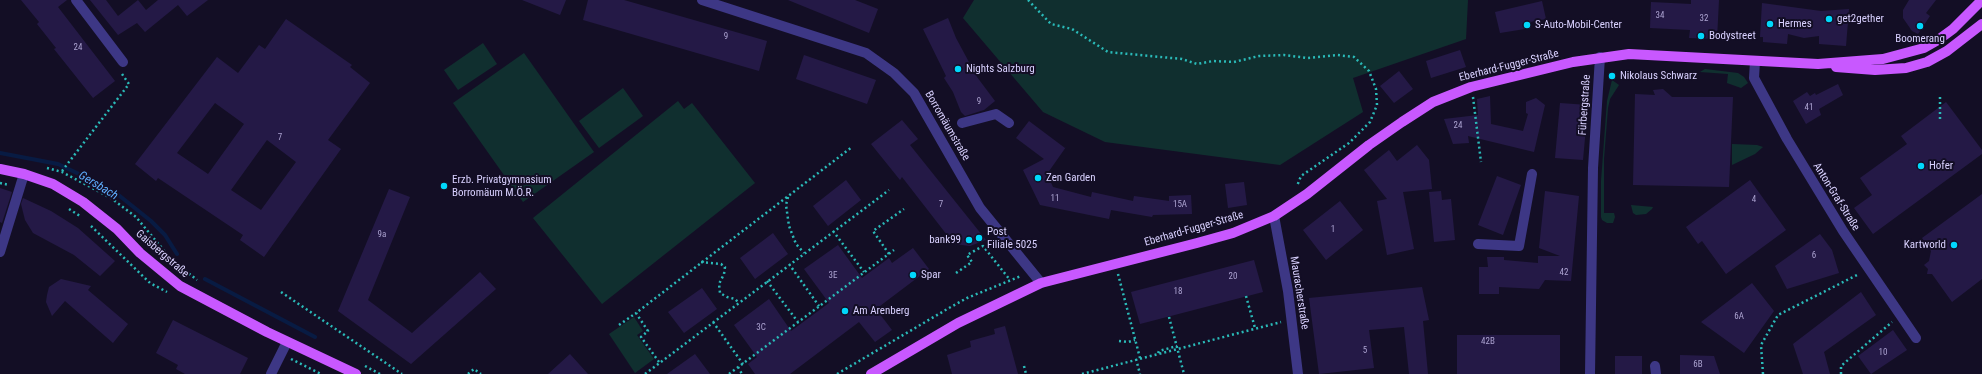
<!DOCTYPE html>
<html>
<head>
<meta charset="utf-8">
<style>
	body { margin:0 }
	canvas { display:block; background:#130e25 }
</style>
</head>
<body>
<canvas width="1982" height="374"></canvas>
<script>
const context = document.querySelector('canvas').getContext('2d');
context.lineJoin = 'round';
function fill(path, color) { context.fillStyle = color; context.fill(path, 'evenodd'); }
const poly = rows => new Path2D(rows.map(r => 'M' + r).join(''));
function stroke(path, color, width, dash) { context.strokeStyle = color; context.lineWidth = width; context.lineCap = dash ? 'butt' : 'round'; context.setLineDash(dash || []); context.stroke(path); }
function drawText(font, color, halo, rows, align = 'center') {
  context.font = font + ' "Roboto Condensed",sans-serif'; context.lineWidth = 4; context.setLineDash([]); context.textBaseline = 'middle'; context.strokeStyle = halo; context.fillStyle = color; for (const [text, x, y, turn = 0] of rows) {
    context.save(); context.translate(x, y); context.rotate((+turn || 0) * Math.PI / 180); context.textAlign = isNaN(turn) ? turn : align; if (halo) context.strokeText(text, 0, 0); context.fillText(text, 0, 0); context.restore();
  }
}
const green = poly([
	[974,0,1468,0,1466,39,1353,78,1363,112,1280,165,1105,142,1043,112,963,18],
	[483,43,497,64,458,90,444,70],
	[524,53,594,152,523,202,453,103],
	[1705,69,1738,73,1744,77,1748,83,1741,88,1727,83,1728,74,1700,72],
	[1612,80,1619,85,1610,99,1608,108,1604,159,1604,213,1614,213,1615,217,1613,223,1607,223,1602,220,1601,217,1601,181,1607,101],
	[623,88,643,116,599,148,579,121],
	[678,101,684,109,692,103,755,183,602,304,533,218],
	[1732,144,1757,145,1763,147,1755,154,1732,165],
	[1631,205,1653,207,1652,209,1646,214,1636,215,1633,213],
	[634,317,643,331,637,335,654,359,635,373,609,334]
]);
const stream = poly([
	[0,153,58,164,102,185,116,193,151,221,165,235,177,254],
	[205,279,315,337]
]);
const building = poly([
	[21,0,67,0,58,7,115,81,93,98,54,49,56,48,37,24,39,22],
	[90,0,106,0,118,16,138,0,146,10,158,0,208,0,187,16,178,5,145,32,137,23,118,35],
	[522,0,566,0,560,15],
	[588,0,624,0,767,41,759,71,583,20],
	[788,0,855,0,878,9,869,33],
	[1691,0,1719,0,1717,39,1689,38,1690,30,1650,28,1651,2,1691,4],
	[1909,0,1936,0,1926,13,1930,16,1918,34,1912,31,1903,18,1903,10],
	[1542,1,1546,19,1530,22,1531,28,1500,33,1495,12],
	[1762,3,1821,11,1849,9,1846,46,1819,44,1819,36,1804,38,1788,34,1787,44,1763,42,1763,37,1760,37],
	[948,18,956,38,977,77,995,101,984,110,965,116,961,112,953,92,944,78,946,76,923,29],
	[286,19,352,65,350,67,370,83,328,140,341,149,264,257,240,240,243,235,158,178,156,181,135,164,217,57,238,73,259,45,265,49],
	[215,103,244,124,208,174,177,153],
	[267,140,296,162,261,210,231,190],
	[1460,50,1466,67,1431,78,1426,61],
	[804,55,876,80,867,104,796,79],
	[1399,71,1413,89,1394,103,1380,86],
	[1838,84,1843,95,1819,109,1821,115,1806,124,1793,101,1807,92,1810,96,1815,93,1816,95],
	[1663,89,1672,97,1733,97,1729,187,1633,185,1635,94,1655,95,1653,90],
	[1490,96,1491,124,1523,131,1528,114,1526,113,1526,102,1536,98,1545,105,1534,152,1468,136,1469,143,1453,144,1444,119,1478,115,1477,99],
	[1946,102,1982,150,1982,154,1873,234,1854,208,1872,195,1860,178,1907,144,1901,136],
	[1560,103,1588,105,1583,160,1555,158],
	[902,120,918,139,910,145,986,240,970,246,954,244,902,177,900,180,871,144],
	[1029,121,1065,148,1066,147,1047,174,1053,187,1091,197,1092,192,1133,201,1134,196,1169,201,1169,196,1191,195,1192,214,1153,215,1152,217,1111,210,1109,219,1040,205,1023,170,1044,159,1016,138],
	[1417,145,1429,160,1432,189,1403,192,1414,249,1387,255,1377,201,1387,199,1364,170,1389,150,1397,161],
	[1497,176,1521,185,1503,235,1478,225],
	[846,180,861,200,828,226,813,206],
	[1750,180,1786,230,1726,274,1702,241,1698,244,1686,227],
	[1244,182,1247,205,1228,208,1225,184],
	[0,188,12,192,2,223,0,222],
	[389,189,410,197,368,300,412,333,480,272,496,289,411,364,338,311],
	[1441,191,1442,200,1451,199,1455,240,1434,242,1429,192],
	[1545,191,1579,196,1571,281,1545,280,1539,289,1499,287,1499,294,1479,294,1479,267,1488,267,1487,257,1504,257,1504,260,1538,263,1538,256,1560,256,1539,248],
	[1982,194,1982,279,1952,302,1932,274,1927,274,1928,269,1924,265,1929,261,1931,251,1922,238],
	[23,198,51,211,78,228,115,261,100,276,74,255,33,233,25,220,21,204],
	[1340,201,1363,230,1326,260,1303,230],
	[773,233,788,254,755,279,740,258],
	[1820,234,1832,250,1839,273,1787,289,1775,266],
	[838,245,862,278,889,258,892,263,913,248,929,269,876,309,892,330,875,342,859,322,790,374,755,374,748,364,757,357,734,325,769,299,791,331,829,303,804,269],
	[1254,260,1263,292,1140,324,1131,292],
	[61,279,91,286,88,290,128,324,113,343,65,301,52,316,46,302,47,295,49,287],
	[1752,283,1774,311,1744,353,1701,322],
	[1422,287,1429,320,1423,321,1428,374,1409,374,1404,327,1369,330,1374,368,1319,374,1309,298],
	[702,288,717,309,684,333,668,312],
	[1861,292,1876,315,1824,352,1830,374,1803,374,1793,344],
	[173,320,248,358,240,374,185,374,176,369,178,365,156,353],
	[1005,326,1018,374,952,374,947,355,971,347,970,341,995,334,994,329],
	[1893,330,1907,350,1871,374,1858,356],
	[1457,335,1560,335,1560,374,1457,374],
	[570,354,588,374,548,374],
	[695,354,710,374,667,374],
	[1680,355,1714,356,1720,374,1680,374],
	[1615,356,1642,356,1642,374,1615,374]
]);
const path = poly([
	[1028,0,1051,24,1072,29,1108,52,1182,59,1197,64,1213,61,1234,62,1259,56,1284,55,1308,58,1337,55,1354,57,1369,71,1376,89,1377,105,1370,122,1349,143,1301,176,1297,186],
	[1473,97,1481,162],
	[1940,97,1940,119],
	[47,168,62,172,111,198,136,217,171,259,197,280],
	[62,171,129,84,122,74],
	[0,183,9,185],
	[788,197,786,205,789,226,796,244,804,253],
	[69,209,80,216],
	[91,226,150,283,167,292],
	[833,231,864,272],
	[889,254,873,231,904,209],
	[701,262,721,264,725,267,724,274,719,284,720,293,727,297,735,299,738,302],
	[789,264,819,306],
	[956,273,972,262,967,255,983,246,1010,280],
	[1118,274,1140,358],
	[767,281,798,322],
	[281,292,402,374],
	[1246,296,1255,328],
	[1169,317,1184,374],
	[713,322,743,364],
	[619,325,636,313],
	[1119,341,1128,342,1135,340],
	[1158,353,1159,351,1177,346],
	[291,359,321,374],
	[1136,359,1140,374],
	[659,362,641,337,648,331,636,313,852,147],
	[365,366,380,374],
	[1024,366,1026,374],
	[738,367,742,374],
	[468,374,474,369,481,374],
	[645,374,889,190],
	[729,374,894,250],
	[837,374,949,308,967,298,1021,276],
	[1082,374,1281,322],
	[1763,374,1761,345,1778,315,1859,274],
	[1841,374,1841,366,1892,322]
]);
const minor = poly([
	[76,0,123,62],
	[702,0,866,53,894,73,914,93,980,208,1041,283],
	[1755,61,1754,78,1787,139,1843,231,1916,338],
	[962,123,996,114,1009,123],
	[1274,216,1288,291,1298,374],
	[1478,244,1519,246,1532,174],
	[0,252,24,174],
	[1655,366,1656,374],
	[271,374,287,342],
	[1590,374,1593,168,1600,57]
]);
const major = poly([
	[1836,67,1875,70,1906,68,1927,62,1947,51,1982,24],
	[0,169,24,174,53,184,83,202,117,229,140,253,180,286,267,332,356,374],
	[871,374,958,323,1041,283,1197,243,1233,233,1274,216,1307,194,1369,145,1402,122,1433,102,1471,87,1573,62,1629,54,1818,64,1883,59,1924,48,1938,40,1953,29,1982,0]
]);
const markers = [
	[1829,19,4,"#00d8fc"],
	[1770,24,4,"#00d8fc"],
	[1527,25,4,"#00d8fc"],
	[1920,26,4,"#00d8fc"],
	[1701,36,4,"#00d8fc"],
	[958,69,4,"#00d8fc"],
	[1612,76,4,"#00d8fc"],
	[1921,166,4,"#00d8fc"],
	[1038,178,4,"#00d8fc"],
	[444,186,4,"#00d8fc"],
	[979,238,4,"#00d8fc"],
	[969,240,4,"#00d8fc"],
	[1954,245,4,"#00d8fc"],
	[913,275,4,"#00d8fc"],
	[845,311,4,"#00d8fc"]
];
const numberNames = [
	["34",1660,16],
	["32",1704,19],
	["9",726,37],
	["24",78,48],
	["9",979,102],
	["41",1809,108],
	["24",1458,126],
	["7",280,138],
	["11",1055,199],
	["4",1754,200],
	["7",941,205],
	["15A",1180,205],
	["1",1333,230],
	["9a",382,235],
	["6",1814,256],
	["42",1564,273],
	["3E",833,276],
	["20",1233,277],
	["18",1178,292],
	["6A",1739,317],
	["3C",761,328],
	["42B",1488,342],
	["5",1365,351],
	["10",1883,353],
	["6B",1698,365]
];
const poiNames = [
	["get2gether",1837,19],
	["Hermes",1778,24],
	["S-Auto-Mobil-Center",1535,25],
	["Bodystreet",1709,36],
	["Boomerang",1920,39,"center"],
	["Nights Salzburg",966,69],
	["Nikolaus Schwarz",1620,76],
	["Hofer",1929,166],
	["Zen Garden",1046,178],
	["Erzb. Privatgymnasium",452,180],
	["Borromäum M.Ö.R.",452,193],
	["Post",987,232],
	["Filiale 5025",987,245],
	["bank99",961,240,"right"],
	["Kartworld",1946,245,"right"],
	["Spar",921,275],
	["Am Arenberg",853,311]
];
const streetNames = [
	["Eberhard-Fugger-Straße",1509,66,-14],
	["Fürbergstraße",1585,105,-86],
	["Borromäumstraße",947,126,60],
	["Anton-Graf-Straße",1836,197,58],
	["Eberhard-Fugger-Straße",1194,229,-16],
	["Gaisbergstraße",162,254,41],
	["Mauracherstraße",1299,293,81]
];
const waterNames = [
	["Gersbach",98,186,31]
];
fill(green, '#102f2f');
stroke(stream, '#081b43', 4);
fill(building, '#241946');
stroke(path, '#2abab8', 2.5, [2, 3]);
stroke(minor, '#3d3785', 10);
stroke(major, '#c858ff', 10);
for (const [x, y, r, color] of markers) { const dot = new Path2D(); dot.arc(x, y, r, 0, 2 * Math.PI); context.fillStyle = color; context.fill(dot); stroke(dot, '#130e25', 1.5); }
drawText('9px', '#aca3d1', null, numberNames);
drawText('11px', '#d9d1ff', '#130e25', poiNames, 'left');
drawText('11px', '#d9d1ff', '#130e25', streetNames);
drawText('italic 12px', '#5faeff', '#130e25', waterNames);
</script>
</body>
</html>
